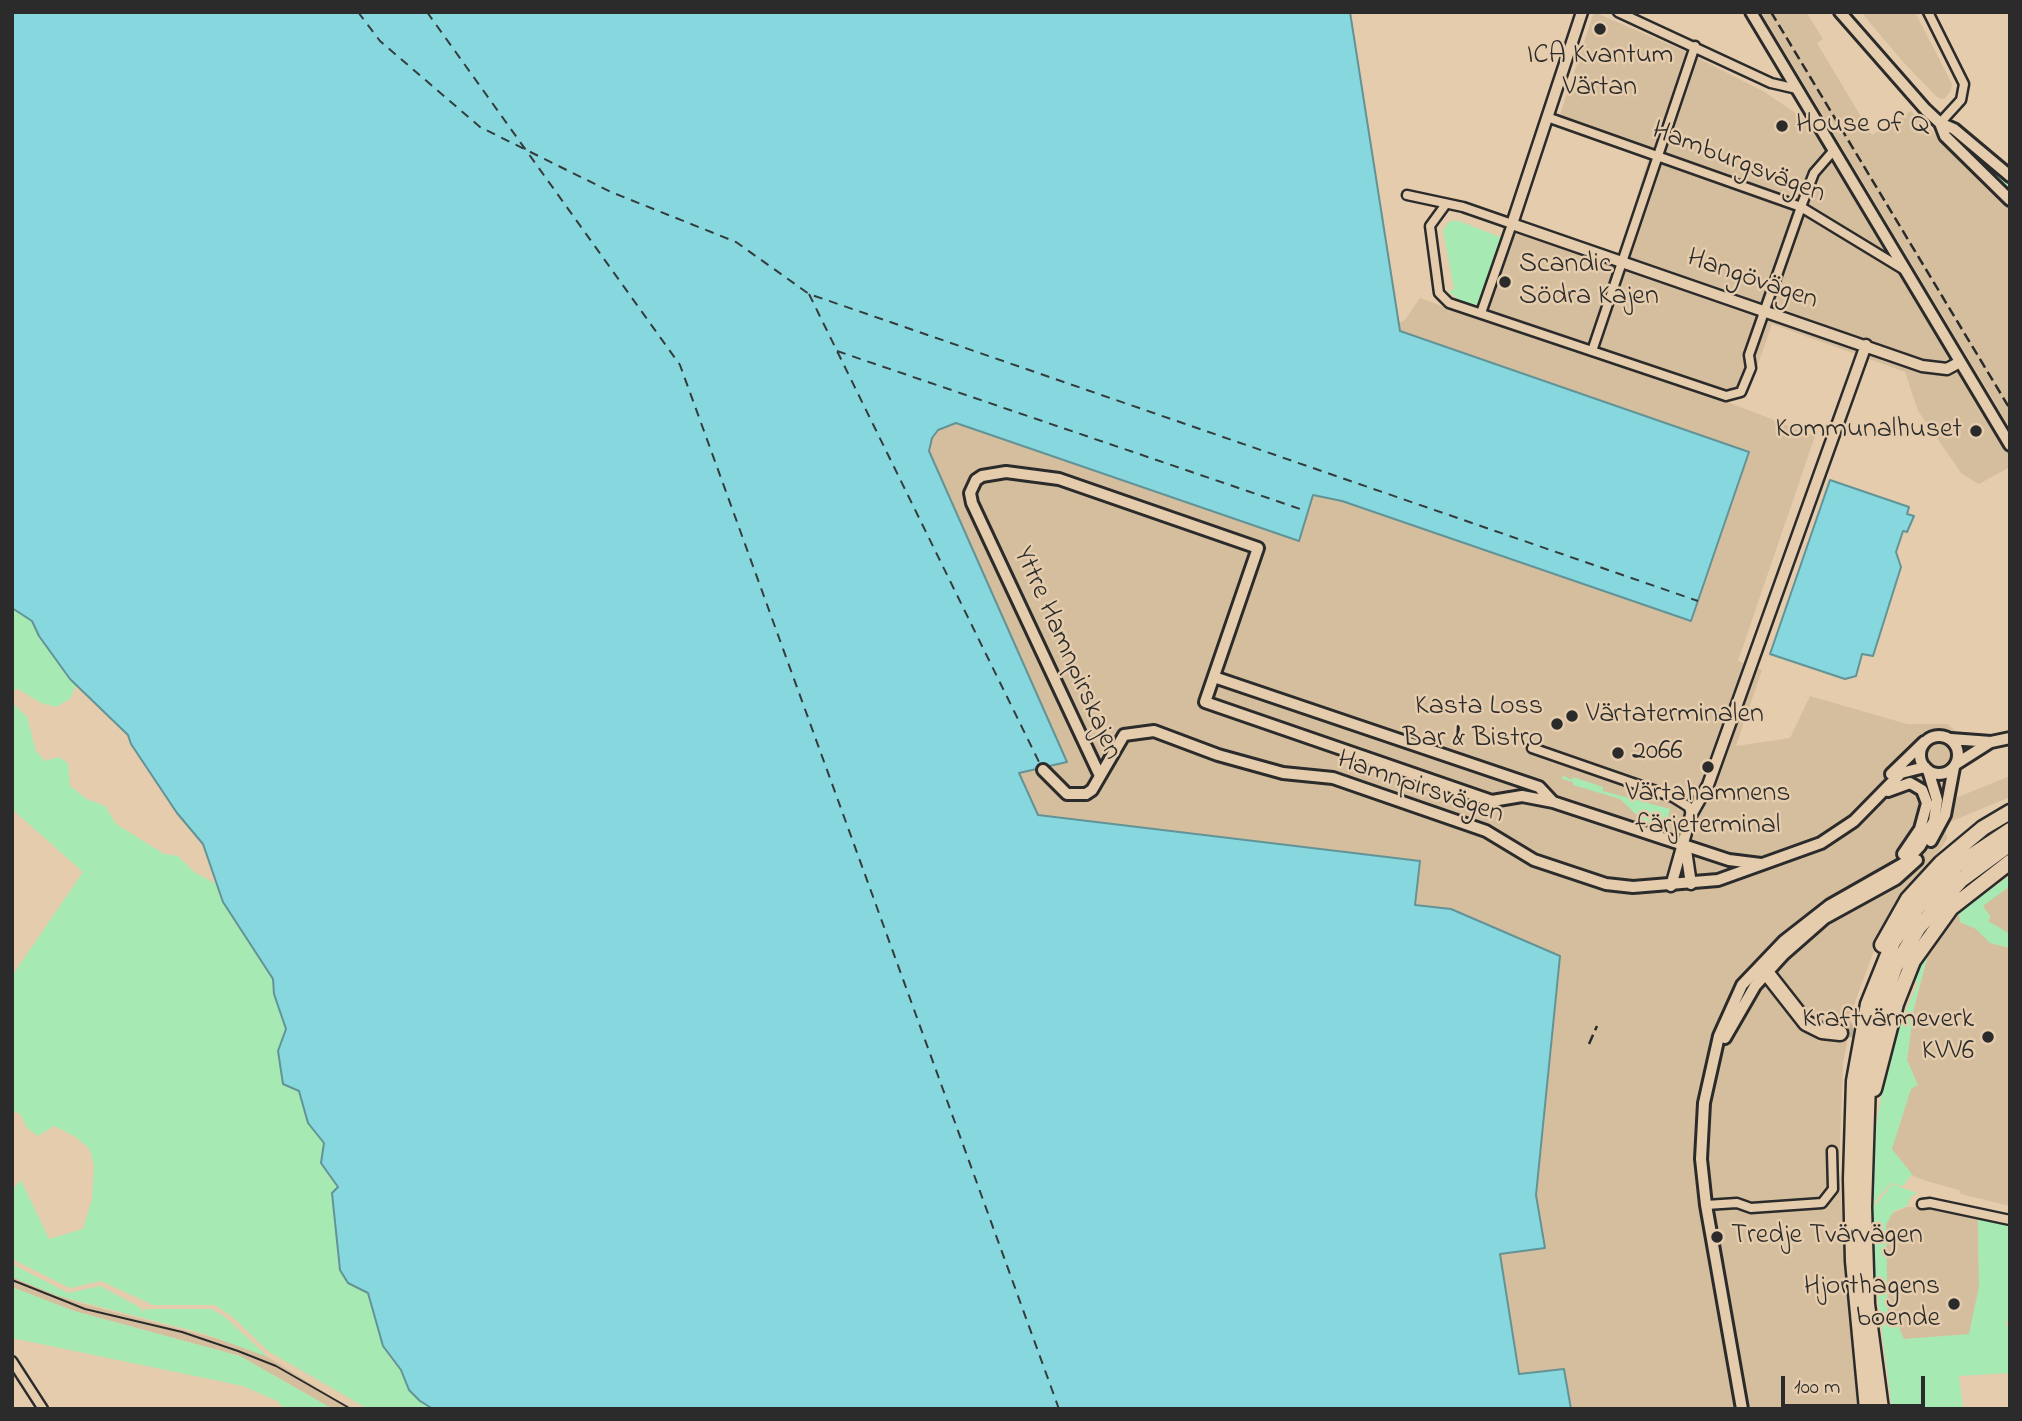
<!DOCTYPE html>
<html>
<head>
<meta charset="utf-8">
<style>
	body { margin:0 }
	#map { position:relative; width:2022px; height:1421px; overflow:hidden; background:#e4ccad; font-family:"Indie Flower",sans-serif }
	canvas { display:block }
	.frame { position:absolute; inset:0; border:14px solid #2b2b2b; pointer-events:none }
	.scale { position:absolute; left:1781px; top:1376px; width:144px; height:32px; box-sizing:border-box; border:4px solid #2b2b2b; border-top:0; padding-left:9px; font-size:21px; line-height:24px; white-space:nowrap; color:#2b2b2b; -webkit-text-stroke:5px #e4ccad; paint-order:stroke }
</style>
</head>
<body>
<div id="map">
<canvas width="2022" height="1421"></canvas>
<div class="frame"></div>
<div class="scale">100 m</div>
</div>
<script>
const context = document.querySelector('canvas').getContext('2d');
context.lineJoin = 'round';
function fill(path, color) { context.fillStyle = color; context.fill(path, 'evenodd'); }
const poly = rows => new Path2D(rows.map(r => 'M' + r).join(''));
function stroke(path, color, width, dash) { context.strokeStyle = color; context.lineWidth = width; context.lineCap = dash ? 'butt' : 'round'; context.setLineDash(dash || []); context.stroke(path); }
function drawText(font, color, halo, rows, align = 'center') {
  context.font = font + ' "Indie Flower",sans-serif'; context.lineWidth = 5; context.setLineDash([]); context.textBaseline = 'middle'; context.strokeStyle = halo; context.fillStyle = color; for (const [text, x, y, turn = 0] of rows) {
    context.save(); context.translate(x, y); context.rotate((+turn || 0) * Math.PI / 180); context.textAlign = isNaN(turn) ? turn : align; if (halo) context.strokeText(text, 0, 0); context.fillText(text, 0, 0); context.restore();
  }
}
const built = poly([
	[1594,12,1682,50,1763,91,1806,120,2010,452,2010,467,1979,484,1962,474,1918,411,1905,372,1772,324,1748,393,1725,401,1815,436,1738,661,1762,670,1736,746,1790,738,1810,696,1907,724,1948,724,1969,744,1953,799,2010,776,2010,797,1945,824,1947,839,1876,945,1854,1005,1843,1064,1839,1172,1849,1308,1861,1409,1571,1409,1564,1369,1519,1374,1500,1254,1545,1247,1536,1195,1560,956,1451,909,1415,905,1419,861,1038,816,1018,773,1067,762,929,451,932,437,938,430,956,423,1298,541,1312,494,1342,501,1400,331,1399,323,1405,320,1420,298,1483,321,1514,233,1611,266,1621,250,1648,160,1556,127],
	[1761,12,1806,12,1823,39,1817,43,1872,135,1911,111,2010,206,2010,428],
	[1861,12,1915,12,1952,84,1951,91,1944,99,1938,98,1904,63],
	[2010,875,2010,1206,1961,1194,1959,1190,1923,1180,1890,1165,1891,1139,1910,1073,1907,1061,1913,1012,1929,951,1959,913],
	[1907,1207,1938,1208,1978,1218,1979,1287,1969,1335,1904,1339,1883,1323,1874,1221],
	[12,1277,76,1302,237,1344,268,1357,351,1409,333,1409,240,1356,74,1311,47,1301,12,1287]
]);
const green = poly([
	[1950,132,2010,185,2010,194,1949,133],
	[1456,220,1503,238,1480,305,1463,303,1448,291,1454,289,1443,230,1449,222],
	[12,608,32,621,70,679,77,683,70,699,56,707,41,703,18,689,12,691],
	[12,702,27,717,36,751,45,761,59,757,68,763,70,786,87,799,105,806,116,824,164,854,178,856,194,872,218,885,218,892,232,918,265,965,273,979,274,994,286,1029,278,1051,283,1084,299,1090,308,1123,324,1143,328,1176,339,1187,348,1283,369,1292,378,1330,390,1358,401,1370,409,1390,433,1409,368,1409,268,1351,234,1318,215,1305,153,1305,101,1281,70,1288,12,1259,12,1190,21,1180,49,1239,83,1229,92,1199,94,1165,89,1148,74,1136,54,1126,38,1136,27,1128,21,1115,12,1110,12,976,83,872,12,809],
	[1563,775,1571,780,1573,777,1603,787,1603,791,1670,809,1665,829,1642,820,1620,799,1573,785,1573,782,1562,779],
	[2010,875,2010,886,1983,906,1991,917,1988,921,2010,934,2010,948,1990,943,1976,929,1960,922,1959,913],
	[1929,951,1914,1007,1907,1060,1918,1085,1911,1089,1892,1149,1912,1174,1903,1186,1891,1183,1875,1201,1875,1206,1892,1184,1917,1193,1911,1196,1907,1206,1894,1211,1886,1225,1888,1323,1897,1323,1904,1339,1969,1334,1979,1287,1978,1218,2010,1225,2010,1320,2005,1322,2010,1332,2010,1373,1959,1376,1963,1409,1892,1409,1873,1261,1873,1142,1891,1044,1900,1025,1904,1023,1903,1017,1918,983,1913,980],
	[12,1264,68,1293,100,1286,141,1308,142,1312,146,1309,211,1309,225,1317,268,1357,205,1334,58,1296,12,1277],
	[12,1287,74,1311,240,1356,333,1409,285,1409,277,1401,243,1386,12,1338]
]);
const water = poly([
	[12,12,1350,12,1400,331,1749,452,1691,621,1342,501,1313,495,1299,541,956,423,938,430,932,438,929,451,1067,762,1019,773,1038,815,1420,861,1415,905,1451,909,1560,956,1536,1195,1545,1248,1500,1254,1519,1374,1564,1369,1571,1409,433,1409,420,1401,409,1390,401,1370,383,1346,368,1293,348,1283,340,1270,332,1193,338,1187,321,1163,324,1143,308,1123,299,1091,283,1084,278,1051,286,1029,274,994,273,979,223,902,203,844,177,813,131,744,128,735,70,679,39,636,32,621,12,608,12,12],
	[1830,480,1909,507,1907,514,1914,516,1907,532,1903,531,1896,552,1901,567,1873,656,1862,654,1856,676,1845,679,1770,654,1830,480]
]);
const ferry = poly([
	[358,12,380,41,480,127,611,192,736,242,809,294,1698,601],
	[427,12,680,365,1059,1409],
	[809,294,1041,766],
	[837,351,1306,511]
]);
const motorwayTunnel = poly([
	[1840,1033,1872,1024]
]);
const minor = poly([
	[1618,12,1771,83,1797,89],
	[1928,12,1964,84,1961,100,1940,123],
	[1547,117,1801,207,1903,269],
	[1407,195,1463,207,1512,224,1481,313],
	[1446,204,1430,226,1439,293,1449,303,1726,396,1741,392,1751,368,1749,355,1802,204,1814,173,1834,150],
	[1592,351,1695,46],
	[1532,748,1673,797,1689,807,1691,815],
	[1922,1204,1930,1203,2010,1220],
	[1706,1205,1737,1203,1751,1208,1822,1203,1833,1189,1832,1151],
	[12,1361,43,1409]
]);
const tertiary = poly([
	[1582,12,1512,224,1922,366,1947,369,1960,362],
	[1686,850,1691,884],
	[1671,886,1691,815,1708,785,1866,345]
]);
const secondary = poly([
	[1751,12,2010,445],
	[1840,12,1925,109,1940,123,1954,129,2010,176],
	[1940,123,1945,136,2010,200],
	[1214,677,1539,787,1553,802],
	'1920 755a19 19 0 1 1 38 0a19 19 0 1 1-38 0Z',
	[1951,739,1991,742,2010,738],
	[1956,764,1989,743],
	[1043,770,1067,794,1086,794,1092,790,1124,735,1154,731,1218,755,1283,773,1333,778,1486,831,1534,860,1606,884,1633,887,1718,880,1821,843,1854,821,1901,773,1925,767],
	[1891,774,1924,742],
	[1100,776,972,503,970,493,976,480,982,476,1006,472,1059,479,1258,548,1205,702,1492,801,1522,796,1553,802,1729,860,1761,864],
	[1888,791,1910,783,1922,790,1927,803,1920,829,1903,854],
	[1931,841,1945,815,1954,767],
	[1725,1038,1755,986,1784,954,1825,918,1896,879,1917,860],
	[1742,1409,1706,1205,1701,1159,1704,1103,1719,1036,1742,985,1784,941,1830,905,1904,863,1920,846,1934,821,1937,800,1928,770]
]);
const motorway = poly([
	[1882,945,1908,899,1941,863,1983,828,2010,812],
	[1766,972,1806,1023,1822,1031,1840,1033],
	[1874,1089,1896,1004,1913,961,1951,908,2010,862],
	[1867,1409,1853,1261,1851,1179,1854,1081,1868,1004,1893,942,1916,909,1956,866,2010,830],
	[1881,1409,1867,1304,1864,1207,1868,1082,1879,1013,1895,967,1919,927,1961,880,2010,844]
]);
const tram = poly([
	[12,1280,85,1309,182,1332,238,1351,276,1366,351,1409]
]);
const rail = poly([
	[1771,12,2010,409],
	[1589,1044,1597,1026]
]);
const markers = [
	[1600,29,7,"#2b2b2b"],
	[1782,126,7,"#2b2b2b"],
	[1505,282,7,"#2b2b2b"],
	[1976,431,7,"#2b2b2b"],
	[1572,716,7,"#2b2b2b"],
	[1557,724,7,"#2b2b2b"],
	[1618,753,7,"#2b2b2b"],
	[1708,767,7,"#2b2b2b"],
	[1988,1037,7,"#2b2b2b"],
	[1717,1237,7,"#2b2b2b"],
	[1954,1304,7,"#2b2b2b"]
];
const poiNames = [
	["ICA Kvantum",1600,57,"center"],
	["Värtan",1600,89,"center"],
	["House of Q",1796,126],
	["Scandic",1519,266],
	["Södra Kajen",1519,298],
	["Kommunalhuset",1962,431,"right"],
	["Kasta Loss",1543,708,"right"],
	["Bar & Bistro",1543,740,"right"],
	["Värtaterminalen",1586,716],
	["2066",1632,753],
	["Värtahamnens",1708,795,"center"],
	["färjeterminal",1708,827,"center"],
	["Kraftvärmeverk",1974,1021,"right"],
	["KVV6",1974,1053,"right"],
	["Tredje Tvärvägen",1731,1237],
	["Hjorthagens",1940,1288,"right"],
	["boende",1940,1320,"right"]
];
const streetNames = [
	["Hamburgsvägen",1738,164,21],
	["Hangövägen",1752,281,19],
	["Yttre Hamnpirskajen",1066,654,66],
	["Hamnpirsvägen",1420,789,19]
];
fill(built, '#d5be9e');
fill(green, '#a7e9b3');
fill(water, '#87d8de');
stroke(water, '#629396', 2);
stroke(ferry, '#343c3d', 2, [9, 7]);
stroke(motorwayTunnel, '#bfac93', 14, [14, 7]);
stroke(minor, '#2b2b2b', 13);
stroke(tertiary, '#2b2b2b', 15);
stroke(secondary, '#2b2b2b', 16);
stroke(motorway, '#2b2b2b', 19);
stroke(minor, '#e4ccad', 8);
stroke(tertiary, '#e4ccad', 10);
stroke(secondary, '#e4ccad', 10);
stroke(motorway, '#e4ccad', 14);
stroke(tram, '#2b2b2b', 2);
stroke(rail, '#2b2b2b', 2.5, [10, 5]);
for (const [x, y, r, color] of markers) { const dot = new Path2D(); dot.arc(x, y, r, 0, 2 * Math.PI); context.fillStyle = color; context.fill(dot); stroke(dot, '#e4ccad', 2.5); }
drawText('28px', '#2b2b2b', '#e4ccad', poiNames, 'left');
drawText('28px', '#2b2b2b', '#e4ccad', streetNames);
</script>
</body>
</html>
